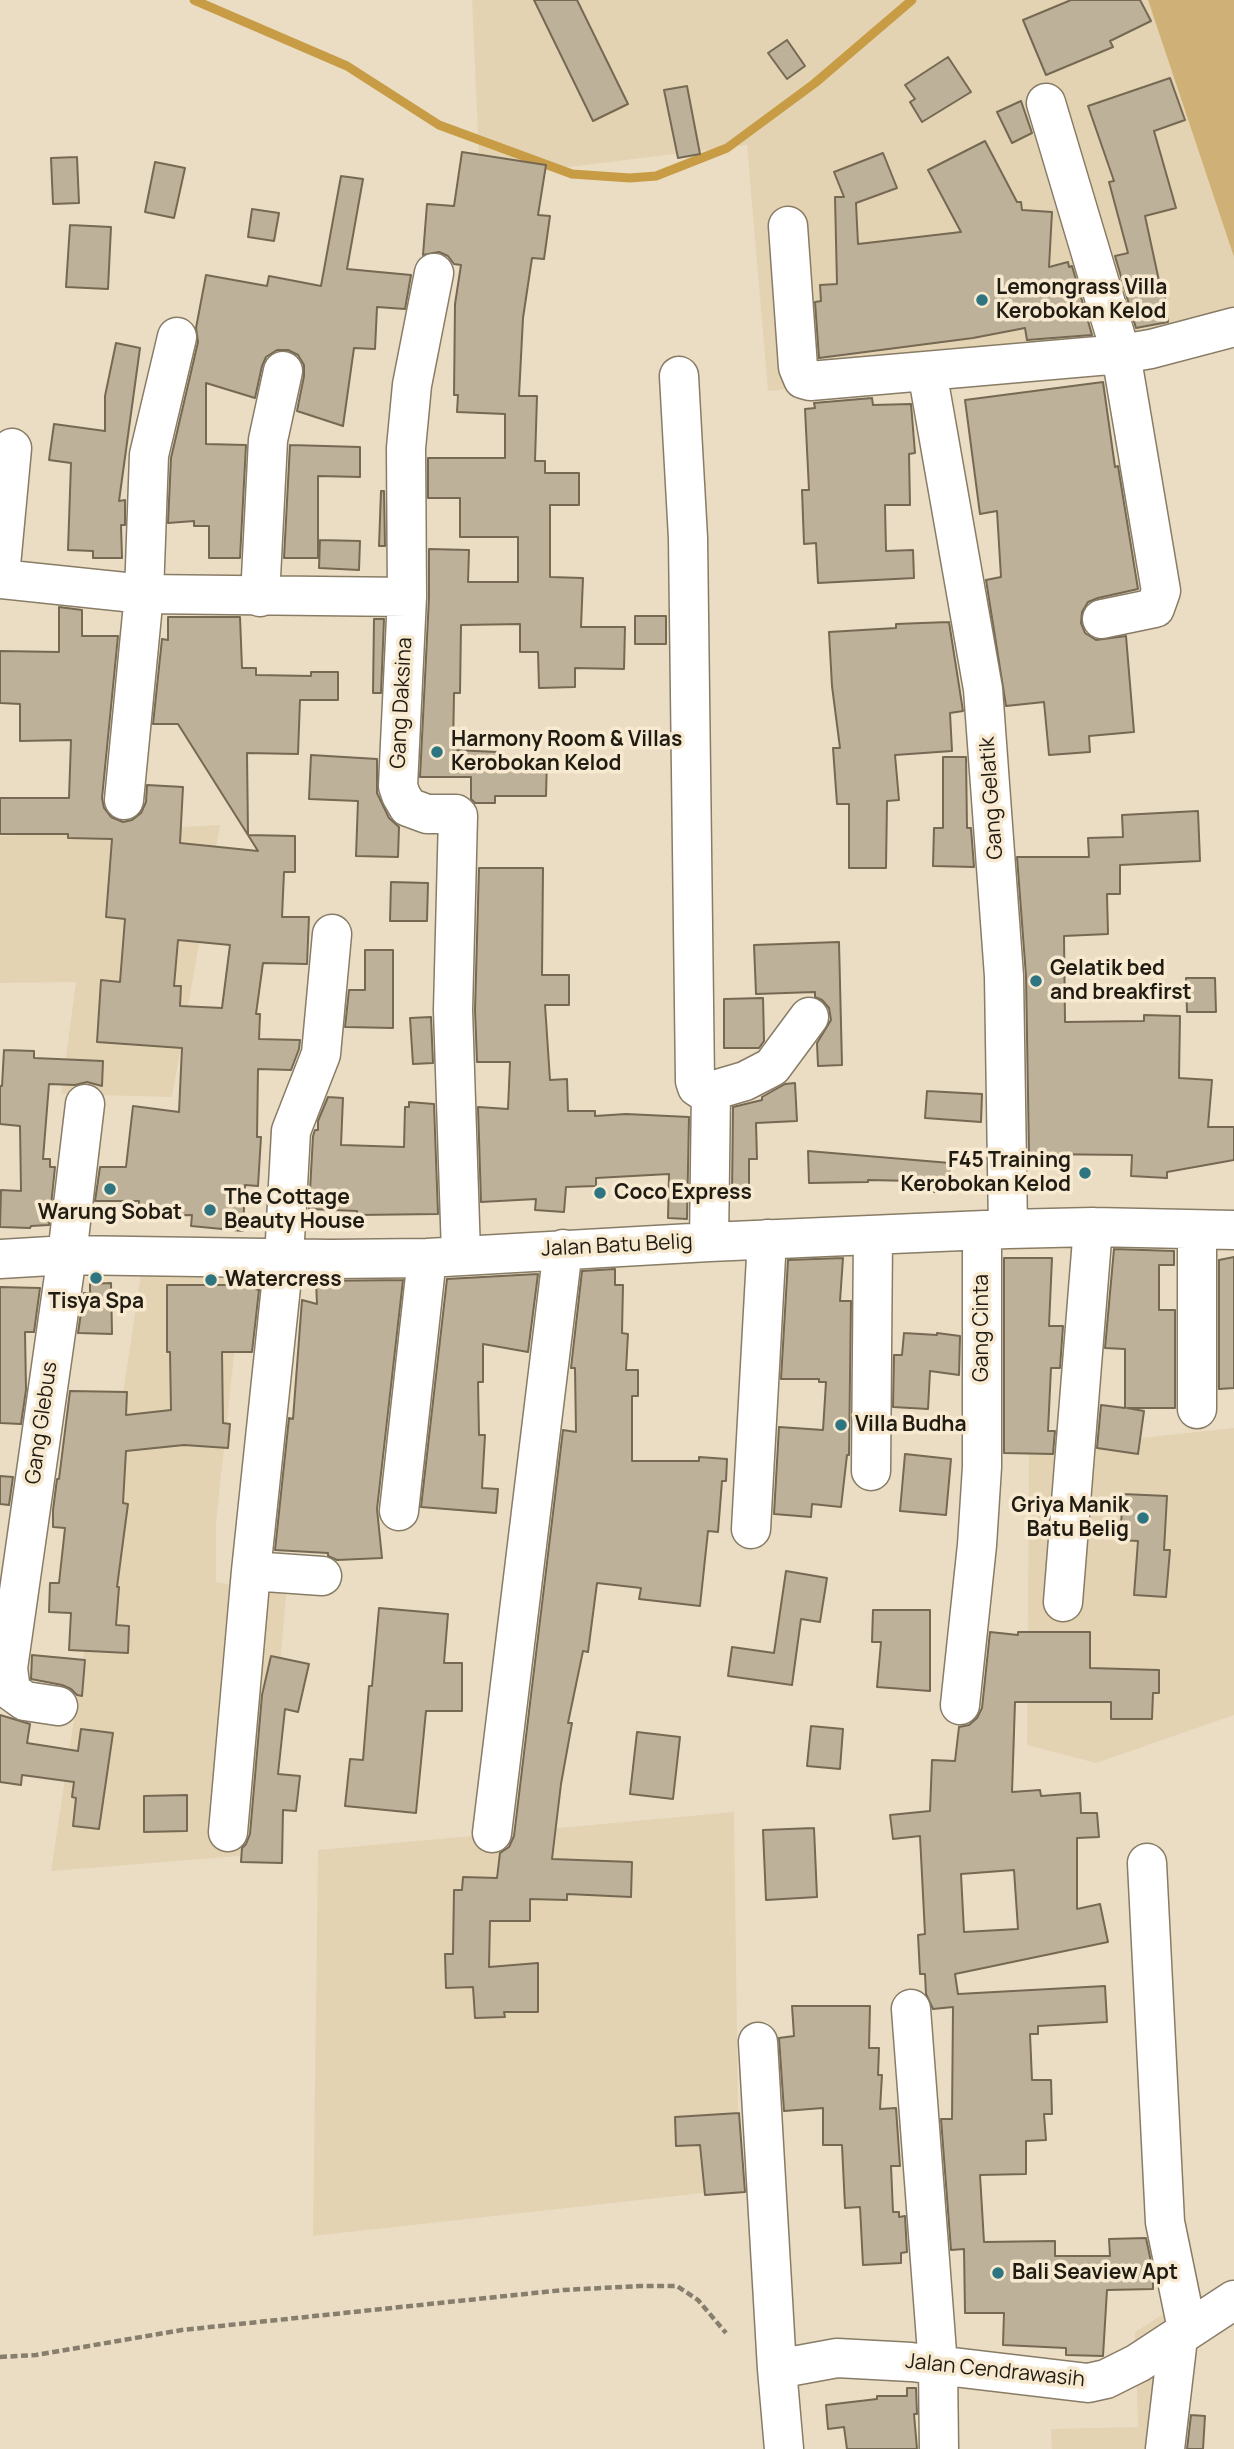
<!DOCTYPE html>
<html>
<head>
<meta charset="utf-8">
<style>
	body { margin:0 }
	canvas { display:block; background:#eaddc4 }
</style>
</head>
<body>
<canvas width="1234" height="2449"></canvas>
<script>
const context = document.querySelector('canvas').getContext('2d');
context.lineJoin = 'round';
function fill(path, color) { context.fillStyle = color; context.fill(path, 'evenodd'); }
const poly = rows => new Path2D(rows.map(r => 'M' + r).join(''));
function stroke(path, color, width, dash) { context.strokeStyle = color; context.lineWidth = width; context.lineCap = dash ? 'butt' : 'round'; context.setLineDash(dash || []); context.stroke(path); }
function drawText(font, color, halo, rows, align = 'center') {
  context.font = font + ' Manrope,sans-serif'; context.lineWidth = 7; context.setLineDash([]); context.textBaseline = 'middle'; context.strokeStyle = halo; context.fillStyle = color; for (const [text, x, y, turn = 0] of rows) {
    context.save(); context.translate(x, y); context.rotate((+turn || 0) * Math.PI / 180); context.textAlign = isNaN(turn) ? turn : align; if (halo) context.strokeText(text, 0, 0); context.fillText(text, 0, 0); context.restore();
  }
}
const built = poly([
	[472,0,1148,0,1234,257,1234,327,1219,342,768,391,747,145,480,178],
	[220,825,172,1097,61,1094,76,982,0,983,0,836],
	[144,1254,245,1254,216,1522,216,1582,286,1594,265,1854,51,1871],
	[1234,1428,1234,1715,1096,1763,1027,1745,1029,1450],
	[734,1812,739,2189,313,2236,318,1850],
	[1195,2294,1180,2449,1052,2449,1051,2429,1138,2427,1135,2332]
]);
const green = poly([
	[1148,0,1234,0,1234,257]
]);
const stream = poly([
	[194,0,347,66,439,125,572,174,630,178,656,176,727,148,815,83,912,0]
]);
const building = poly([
	[534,0,577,0,628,104,593,121,534,0],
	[1071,0,1140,0,1151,21,1110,41,1113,47,1046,75,1023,20,1071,0],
	[787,40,805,66,787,79,768,53,787,40],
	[948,57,971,92,922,122,910,102,915,99,905,85,948,57],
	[1170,78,1185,120,1154,131,1176,208,1145,216,1161,290,1164,290,1168,322,1136,328,1115,256,1128,253,1109,182,1114,181,1088,106,1170,78],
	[687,86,700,154,678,158,664,90,687,86],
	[1021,101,1032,133,1012,143,997,112,1021,101],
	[985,141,1017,202,1021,202,1022,210,1052,212,1049,267,1068,262,1069,267,1072,266,1092,335,1027,340,1025,328,973,338,819,358,815,302,821,301,820,285,837,284,835,197,844,197,834,172,883,153,897,188,856,203,858,244,961,232,928,170,985,141],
	[462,152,546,165,538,215,550,216,544,259,532,258,523,318,519,396,537,396,535,461,545,461,545,473,579,473,579,505,550,505,550,577,583,578,581,627,625,627,624,669,575,668,575,687,539,688,538,652,520,652,520,624,461,625,460,693,454,693,453,750,498,752,498,758,547,758,546,796,495,796,495,803,475,803,471,799,471,777,420,777,429,598,429,549,469,550,468,582,518,582,518,537,460,537,460,498,428,498,428,458,505,458,505,414,457,412,458,395,454,395,455,304,461,265,454,264,448,256,439,252,423,255,427,204,454,206,462,152],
	[77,157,79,203,53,204,51,158,77,157],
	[155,162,185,168,174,218,145,212,155,162],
	[341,176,363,179,347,269,411,275,405,309,377,307,375,349,354,348,343,426,297,411,304,376,304,365,298,355,288,350,277,350,266,357,262,366,255,398,206,383,206,444,246,445,240,558,209,558,209,526,194,526,194,521,168,523,171,458,198,342,196,328,206,275,267,286,269,276,321,286,341,176],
	[252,209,279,213,274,241,248,237,252,209],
	[70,225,111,227,108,289,66,287,70,225],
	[116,343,140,348,119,501,125,500,125,525,121,525,122,558,93,558,93,551,68,550,71,463,49,460,54,424,105,431,105,396,116,343],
	[1103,382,1115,467,1118,466,1138,589,1098,598,1088,602,1082,612,1081,623,1085,633,1096,640,1126,636,1134,732,1089,736,1090,752,1049,755,1044,702,1006,706,986,580,1001,577,997,511,980,514,965,400,1103,382],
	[872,398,873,405,911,404,915,453,909,454,910,505,885,505,886,551,913,550,914,578,818,583,816,543,804,544,802,490,809,490,805,409,815,408,814,403,872,398],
	[290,445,360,447,360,477,318,476,318,558,284,558,290,445],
	[381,491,384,491,385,546,379,546,381,491],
	[320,540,360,541,359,570,319,568,320,540],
	[59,607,82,610,82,636,118,636,102,798,104,808,111,817,123,822,132,820,141,813,146,802,147,785,183,787,180,843,258,851,248,835,295,836,295,872,284,872,282,917,309,917,307,964,263,963,256,1014,260,1014,259,1039,300,1040,299,1049,291,1070,258,1069,257,1137,261,1137,258,1186,245,1185,243,1231,191,1226,192,1215,139,1216,139,1201,95,1201,100,1167,126,1167,133,1106,179,1112,182,1048,97,1042,101,980,120,982,125,919,106,917,112,839,68,838,68,834,0,834,0,798,69,798,71,740,20,741,20,704,0,703,0,651,59,652,59,607],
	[178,940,230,945,222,1008,180,1006,181,986,174,986,178,940],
	[635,616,666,616,666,644,635,644,635,616],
	[168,617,240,617,242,668,256,668,256,675,311,676,311,672,338,672,338,700,300,700,298,754,247,753,248,835,178,724,153,724,162,639,168,640,168,617],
	[374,619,384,619,381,693,373,693,374,619],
	[949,622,963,711,950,713,952,751,895,755,899,800,887,801,886,868,849,868,849,804,837,804,833,748,840,748,832,686,829,632,896,628,896,624,949,622],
	[311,755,377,759,377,793,389,818,399,827,398,857,356,856,358,801,309,799,311,755],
	[943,757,966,757,967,828,971,828,974,867,933,866,934,828,943,828,943,757],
	[1198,811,1200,861,1120,865,1120,894,1107,894,1108,934,1064,936,1065,1022,1144,1021,1144,1015,1180,1016,1179,1078,1212,1080,1208,1127,1234,1127,1234,1160,1167,1172,1167,1178,1131,1176,1132,1155,1029,1154,1026,976,1017,857,1089,857,1088,838,1123,837,1122,815,1198,811],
	[479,868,543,868,542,975,569,975,569,1005,545,1005,550,1080,567,1079,568,1111,595,1111,595,1116,626,1114,689,1117,687,1219,668,1218,669,1174,596,1178,596,1186,566,1187,564,1212,535,1210,536,1199,481,1202,478,1107,508,1109,510,1062,477,1062,475,1010,479,868],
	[391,882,428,883,427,921,390,921,391,882],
	[839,942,842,1065,818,1066,817,1043,831,1020,829,1008,822,1000,815,997,815,992,756,994,754,945,839,942],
	[365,950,393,950,393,1028,345,1027,349,990,365,990,365,950],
	[1186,978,1215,978,1216,1012,1187,1012,1186,978],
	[763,998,764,1041,759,1048,724,1048,724,999,763,998],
	[431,1017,433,1063,413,1064,410,1018,431,1017],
	[4,1050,34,1051,34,1058,103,1061,102,1086,87,1082,75,1085,49,1084,43,1159,50,1159,50,1167,55,1167,49,1225,31,1226,30,1228,0,1227,1,1190,21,1191,20,1126,0,1124,0,1086,2,1086,4,1050],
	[795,1083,797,1121,756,1123,757,1159,749,1159,749,1195,732,1195,733,1107,762,1100,762,1097,785,1084,795,1083],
	[927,1091,982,1094,981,1122,925,1118,927,1091],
	[328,1097,343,1098,341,1145,404,1147,405,1107,409,1107,409,1102,434,1104,438,1214,357,1215,357,1211,309,1209,313,1136,315,1130,318,1130,318,1121,328,1097],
	[808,1151,950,1163,949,1181,938,1181,938,1192,915,1192,915,1181,868,1180,868,1182,809,1183,808,1151],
	[1114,1249,1174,1251,1174,1265,1159,1265,1159,1310,1175,1310,1175,1408,1127,1408,1144,1411,1138,1454,1097,1448,1101,1405,1125,1408,1125,1349,1105,1348,1114,1249],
	[1234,1257,1234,1388,1219,1389,1219,1260,1234,1257],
	[843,1258,840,1301,851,1301,849,1455,847,1455,841,1507,812,1504,811,1517,774,1514,779,1427,823,1430,826,1382,819,1382,819,1379,781,1379,788,1260,843,1258],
	[1004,1258,1052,1258,1049,1326,1063,1326,1060,1368,1051,1368,1048,1431,1055,1431,1053,1454,1004,1453,1004,1258],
	[615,1269,615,1285,623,1285,622,1333,628,1334,626,1370,638,1370,638,1396,632,1396,632,1461,699,1461,699,1457,727,1459,726,1481,722,1481,718,1532,708,1531,700,1606,639,1599,641,1588,597,1583,588,1652,583,1651,568,1723,572,1723,561,1784,552,1859,632,1862,631,1897,567,1894,567,1900,530,1899,530,1921,490,1921,489,1967,538,1963,538,2012,504,2012,505,2017,475,2018,473,1987,446,1988,445,1954,453,1954,454,1890,462,1890,463,1877,497,1878,500,1853,509,1847,514,1836,563,1430,576,1432,575,1368,571,1368,582,1271,615,1269],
	[538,1274,528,1352,483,1344,483,1382,478,1382,479,1435,485,1435,482,1488,498,1489,496,1513,421,1507,447,1279,538,1274],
	[403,1280,377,1509,382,1558,337,1560,328,1556,328,1553,275,1550,289,1418,293,1419,302,1300,317,1304,316,1281,403,1280],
	[111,1283,112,1334,78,1333,84,1293,90,1293,90,1284,111,1283],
	[167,1285,255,1285,255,1289,259,1290,252,1352,222,1352,223,1423,230,1424,228,1448,184,1445,126,1451,123,1503,128,1504,117,1587,119,1587,116,1625,129,1626,128,1653,69,1650,71,1613,49,1612,50,1583,59,1583,65,1528,53,1527,53,1510,57,1479,59,1479,70,1391,127,1392,126,1415,171,1410,170,1352,167,1352,167,1285],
	[0,1287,40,1288,34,1332,25,1332,26,1390,21,1424,0,1423,0,1287],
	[904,1333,937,1335,937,1333,960,1336,959,1375,930,1371,928,1409,893,1407,894,1355,902,1355,904,1333],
	[905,1454,951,1459,946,1515,900,1511,905,1454],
	[0,1476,13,1477,9,1505,0,1504,0,1476],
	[1123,1494,1167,1496,1164,1550,1170,1550,1166,1597,1134,1595,1138,1541,1120,1540,1123,1494],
	[786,1571,827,1578,820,1622,801,1619,792,1685,728,1676,732,1647,774,1653,786,1571],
	[379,1608,448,1614,444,1663,462,1663,462,1711,426,1711,416,1813,345,1806,350,1759,363,1760,369,1686,372,1686,379,1608],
	[873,1610,930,1610,930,1691,877,1687,881,1642,872,1642,873,1610],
	[990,1632,1018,1635,1018,1632,1090,1632,1090,1668,1159,1670,1159,1693,1153,1693,1152,1719,1111,1719,1111,1702,1015,1702,1012,1792,1040,1790,1041,1796,1080,1793,1081,1813,1097,1813,1099,1837,1077,1838,1077,1909,1100,1904,1108,1942,955,1974,958,1994,1105,1986,1107,2022,1038,2026,1038,2034,1030,2034,1032,2080,1051,2080,1052,2114,1044,2114,1046,2140,1026,2141,1026,2174,980,2175,984,2242,1055,2241,1055,2256,1110,2256,1109,2239,1146,2238,1153,2271,1153,2289,1107,2290,1103,2356,1066,2355,1066,2348,1003,2345,1004,2313,965,2313,964,2249,951,2250,941,2119,952,2119,953,2007,933,2009,926,1994,925,1974,920,1974,918,1935,925,1934,920,1836,893,1839,890,1815,930,1811,932,1760,955,1761,959,1727,969,1725,977,1718,982,1708,990,1632],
	[1014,1870,1018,1929,964,1932,961,1874,1014,1870],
	[32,1655,85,1660,82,1696,77,1695,71,1689,62,1685,31,1679,32,1655],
	[271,1656,309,1664,298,1712,285,1709,278,1774,300,1776,296,1811,283,1810,282,1863,241,1862,242,1848,246,1844,250,1834,262,1695,271,1656],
	[0,1715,30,1724,27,1743,78,1751,81,1729,113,1733,99,1829,73,1826,76,1798,72,1797,74,1782,22,1775,21,1785,0,1782,0,1715],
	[811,1726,843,1729,840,1769,807,1766,811,1726],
	[637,1732,680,1737,673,1799,630,1794,637,1732],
	[187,1795,187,1831,144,1832,144,1796,187,1795],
	[814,1828,817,1897,766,1900,763,1830,814,1828],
	[792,2006,870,2006,869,2048,879,2048,878,2075,882,2075,880,2109,896,2108,900,2166,891,2166,893,2212,899,2212,899,2217,905,2216,907,2252,901,2253,901,2263,863,2265,860,2207,845,2208,842,2145,823,2145,823,2108,784,2111,779,2038,794,2036,792,2006],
	[739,2113,745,2192,705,2195,700,2145,676,2146,675,2117,739,2113],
	[907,2388,916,2388,917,2414,914,2414,917,2449,847,2449,844,2427,828,2429,826,2405,877,2399,877,2396,907,2396,907,2388],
	[1191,2415,1205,2416,1203,2449,1187,2449,1191,2415]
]);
const path = poly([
	[0,2357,36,2355,182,2330,563,2290,640,2286,677,2286,698,2300,726,2333]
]);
const minor = poly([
	[1046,103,1121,354,1161,591,1155,608,1102,619],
	[788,226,798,367,803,379,810,381,1121,354,1151,349,1234,327],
	[434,273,412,385,406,448,407,597,398,786,401,795,408,807,427,814,456,814,458,816,453,1010,461,1254],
	[927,371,983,689,1004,976,1008,1229],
	[679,376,688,538,695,1081,697,1087,703,1091,711,1091,709,1242],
	[0,576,12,448],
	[0,579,144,594,407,597],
	[260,597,268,440,283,371],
	[124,800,144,594,149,455,177,337],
	[711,1091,745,1081,772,1067,809,1017],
	[1197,1230,1197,1409],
	[0,1259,67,1255,331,1259,427,1258,709,1242,1008,1229,1093,1227,1234,1230],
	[871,1471,873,1236],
	[399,1511,427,1258],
	[751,1529,767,1239],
	[251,1571,322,1576],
	[1063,1602,1093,1227],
	[960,1705,977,1545,982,1467,982,1231],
	[58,1706,25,1701,11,1691,8,1668,67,1255,85,1104],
	[228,1832,251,1571,284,1258,291,1131,321,1054,332,934],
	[492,1833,563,1249],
	[1147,1863,1165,2222,1187,2329],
	[911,2009,938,2366,939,2449],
	[758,2042,777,2369,784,2449],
	[777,2369,837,2358,911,2362,1088,2383,1106,2379,1138,2363,1234,2300],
	[1165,2449,1178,2338]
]);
const markers = [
	[982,300,7,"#2e7481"],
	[437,752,7,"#2e7481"],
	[1036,981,7,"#2e7481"],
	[1085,1173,7,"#2e7481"],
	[110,1189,7,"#2e7481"],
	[600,1193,7,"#2e7481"],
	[210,1210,7,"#2e7481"],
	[96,1278,7,"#2e7481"],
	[211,1280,7,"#2e7481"],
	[841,1425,7,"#2e7481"],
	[1143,1518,7,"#2e7481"],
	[998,2273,7,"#2e7481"]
];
const poiNames = [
	["Lemongrass Villa",996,288],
	["Kerobokan Kelod",996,312],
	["Harmony Room & Villas",451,740],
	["Kerobokan Kelod",451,764],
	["Gelatik bed",1050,969],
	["and breakfirst",1050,993],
	["F45 Training",1071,1161,"right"],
	["Kerobokan Kelod",1071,1185,"right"],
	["Coco Express",614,1193],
	["The Cottage",224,1198],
	["Beauty House",224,1222],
	["Warung Sobat",110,1213,"center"],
	["Watercress",225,1280],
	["Tisya Spa",96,1302,"center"],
	["Villa Budha",855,1425],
	["Griya Manik",1129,1506,"right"],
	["Batu Belig",1129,1530,"right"],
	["Bali Seaview Apt",1012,2273]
];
const streetNames = [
	["Gang Daksina",402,703,-87],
	["Gang Gelatik",992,798,-94],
	["Jalan Batu Belig",617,1246,-3],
	["Gang Cinta",982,1328,-90],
	["Gang Glebus",42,1423,-82],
	["Jalan Cendrawasih",995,2371,6]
];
fill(built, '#e4d3b3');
fill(green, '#cfb178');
stroke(stream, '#c79c44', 9);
fill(building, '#beb199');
stroke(building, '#756953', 2);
stroke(minor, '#897c66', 41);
stroke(path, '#877e6d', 4.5, [7, 3.5]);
stroke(minor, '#fff', 38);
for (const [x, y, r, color] of markers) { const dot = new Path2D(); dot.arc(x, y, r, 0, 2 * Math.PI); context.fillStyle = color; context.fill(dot); stroke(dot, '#f7ead1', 2.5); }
drawText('bold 21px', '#211c13', '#f7ead1', poiNames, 'left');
drawText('21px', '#211c13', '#f7ead1', streetNames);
</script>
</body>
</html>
